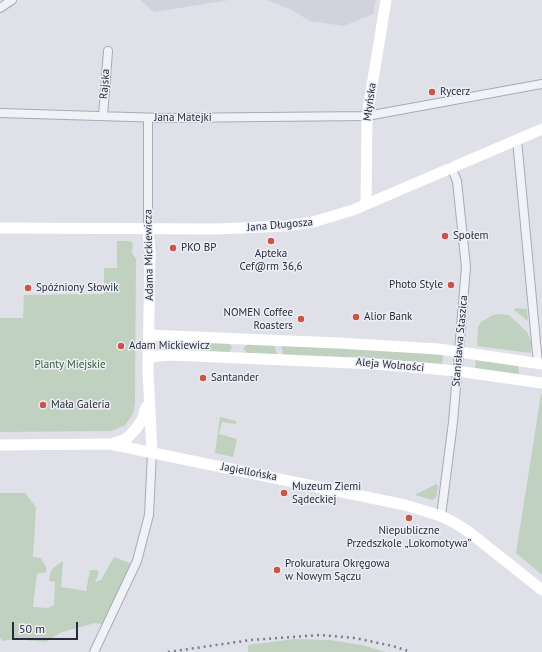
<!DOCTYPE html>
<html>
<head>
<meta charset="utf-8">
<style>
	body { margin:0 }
	#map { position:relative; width:542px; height:652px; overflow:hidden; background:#dfe0e8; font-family:"PT Sans",sans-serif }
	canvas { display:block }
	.scale { position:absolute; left:12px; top:622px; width:66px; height:18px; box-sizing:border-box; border:2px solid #282b3e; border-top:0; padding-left:5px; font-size:12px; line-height:14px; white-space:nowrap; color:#282b3e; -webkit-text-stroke:3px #eeeff5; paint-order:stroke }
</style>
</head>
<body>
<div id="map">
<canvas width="542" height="652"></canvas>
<div class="scale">50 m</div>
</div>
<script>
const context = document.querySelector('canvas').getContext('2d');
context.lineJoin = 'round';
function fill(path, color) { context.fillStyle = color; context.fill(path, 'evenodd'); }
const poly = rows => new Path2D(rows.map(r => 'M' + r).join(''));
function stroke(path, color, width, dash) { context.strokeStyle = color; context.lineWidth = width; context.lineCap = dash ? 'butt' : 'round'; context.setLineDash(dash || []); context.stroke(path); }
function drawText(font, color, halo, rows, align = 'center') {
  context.font = font + ' "PT Sans",sans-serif'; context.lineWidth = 3; context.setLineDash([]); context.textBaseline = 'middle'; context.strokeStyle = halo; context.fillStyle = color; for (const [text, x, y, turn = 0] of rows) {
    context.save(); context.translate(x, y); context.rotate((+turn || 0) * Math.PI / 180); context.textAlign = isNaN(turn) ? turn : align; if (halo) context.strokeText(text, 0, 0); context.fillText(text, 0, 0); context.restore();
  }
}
const built = poly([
	[140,0,229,0,154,12],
	[267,0,376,0,373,14,344,26,310,21,292,10]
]);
const green = poly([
	[117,241,130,241,133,244,132,253,136,259,135,401,134,411,131,417,125,425,112,431,0,432,0,318,23,318,24,295,104,294,104,268,117,268],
	[516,308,527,309,528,321,514,310],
	[498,314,509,315,527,332,531,341,531,353,477,346,478,327,481,322,493,315],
	[165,341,228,343,232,347,229,352,165,351],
	[248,344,274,345,277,354,247,353,243,348],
	[281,345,374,349,443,355,442,364,366,358,283,355],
	[476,360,518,366,519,375,475,369],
	[541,394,542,394,542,575,516,553],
	[220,417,236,421,236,424,222,422,219,434,237,439,233,457,215,453],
	[436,484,438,486,436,498,432,500,415,495],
	[0,493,25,493,36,507,33,557,41,558,46,567,46,572,37,574,33,607,48,608,54,605,55,582,49,581,50,573,53,568,63,561,61,587,86,591,90,570,97,570,99,573,95,582,101,580,114,557,130,563,128,573,107,618,102,624,95,623,62,632,46,642,13,639,3,641,0,638],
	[295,639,329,640,362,645,386,652,248,652,248,645]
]);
const street = poly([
	[0,8,12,0],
	[0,113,163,118,367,116,542,84],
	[103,116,108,51],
	[148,118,148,229],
	[517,140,538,363],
	[441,516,453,422,466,267,457,181,451,167],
	[94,652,137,561,149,515,152,453]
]);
const secondary = poly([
	[366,204,367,116,386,0],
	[0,228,217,229,286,226,313,222,353,210,542,129],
	[148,229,150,254,148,370,152,453],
	[149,335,338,343,439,349,542,364],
	[148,357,171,355,375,364,457,371,542,383],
	[111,444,126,439,135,430,142,420,146,407],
	[0,445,110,444,405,505,441,516,455,523,469,532,542,590]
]);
const rail = poly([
	[168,652,251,640,320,635,355,638,393,646,411,652]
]);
const markers = [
	[432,92,4,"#c95447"],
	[445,236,4,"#c95447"],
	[271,241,4,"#c95447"],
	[173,248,4,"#c95447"],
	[451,285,4,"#c95447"],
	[28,288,4,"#c95447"],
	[356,317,4,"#c95447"],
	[301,319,4,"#c95447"],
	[121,346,4,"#c95447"],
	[203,378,4,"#c95447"],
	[43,405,4,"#c95447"],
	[284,493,4,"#c95447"],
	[409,518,4,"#c95447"],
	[277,570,4,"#c95447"]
];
const streetNames = [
	["Rajska",105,84,-86],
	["Młyńska",370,102,-82],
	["Jana Matejki",183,118],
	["Jana Długosza",280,225,-5],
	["Adama Mickiewicza",149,255,-91],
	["Stanisława Staszica",460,341,-85],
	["Aleja Wolności",390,365,5],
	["Jagiellońska",249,472,11]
];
const poiNames = [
	["Rycerz",440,92],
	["Społem",453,236],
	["PKO BP",181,248],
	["Apteka",271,254,"center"],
	["Cef@rm 36,6",271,267,"center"],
	["Photo Style",443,285,"right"],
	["Spóźniony Słowik",36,288],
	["NOMEN Coffee",293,313,"right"],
	["Roasters",293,326,"right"],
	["Alior Bank",364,317],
	["Adam Mickiewicz",129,346],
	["Santander",211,378],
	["Mała Galeria",51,405],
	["Muzeum Ziemi",292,487],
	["Sądeckiej",292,500],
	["Niepubliczne",409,531,"center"],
	["Przedszkole „Lokomotywa”",409,544,"center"],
	["Prokuratura Okręgowa",285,564],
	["w Nowym Sączu",285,577]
];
const parkNames = [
	["Planty Miejskie",70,365]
];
fill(built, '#d1d2dd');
fill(green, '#c0d1c0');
stroke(street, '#a8aab5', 10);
stroke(street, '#f1f2f6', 8);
stroke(secondary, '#fff', 11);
stroke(rail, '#797c91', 2.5, [2, 4]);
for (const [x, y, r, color] of markers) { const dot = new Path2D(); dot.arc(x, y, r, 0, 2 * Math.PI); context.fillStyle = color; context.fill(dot); stroke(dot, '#eeeff5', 1.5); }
drawText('11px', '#282b3e', '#eeeff5', streetNames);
drawText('11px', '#282b3e', '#eeeff5', poiNames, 'left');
drawText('11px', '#365938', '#eeeff5', parkNames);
</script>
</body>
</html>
